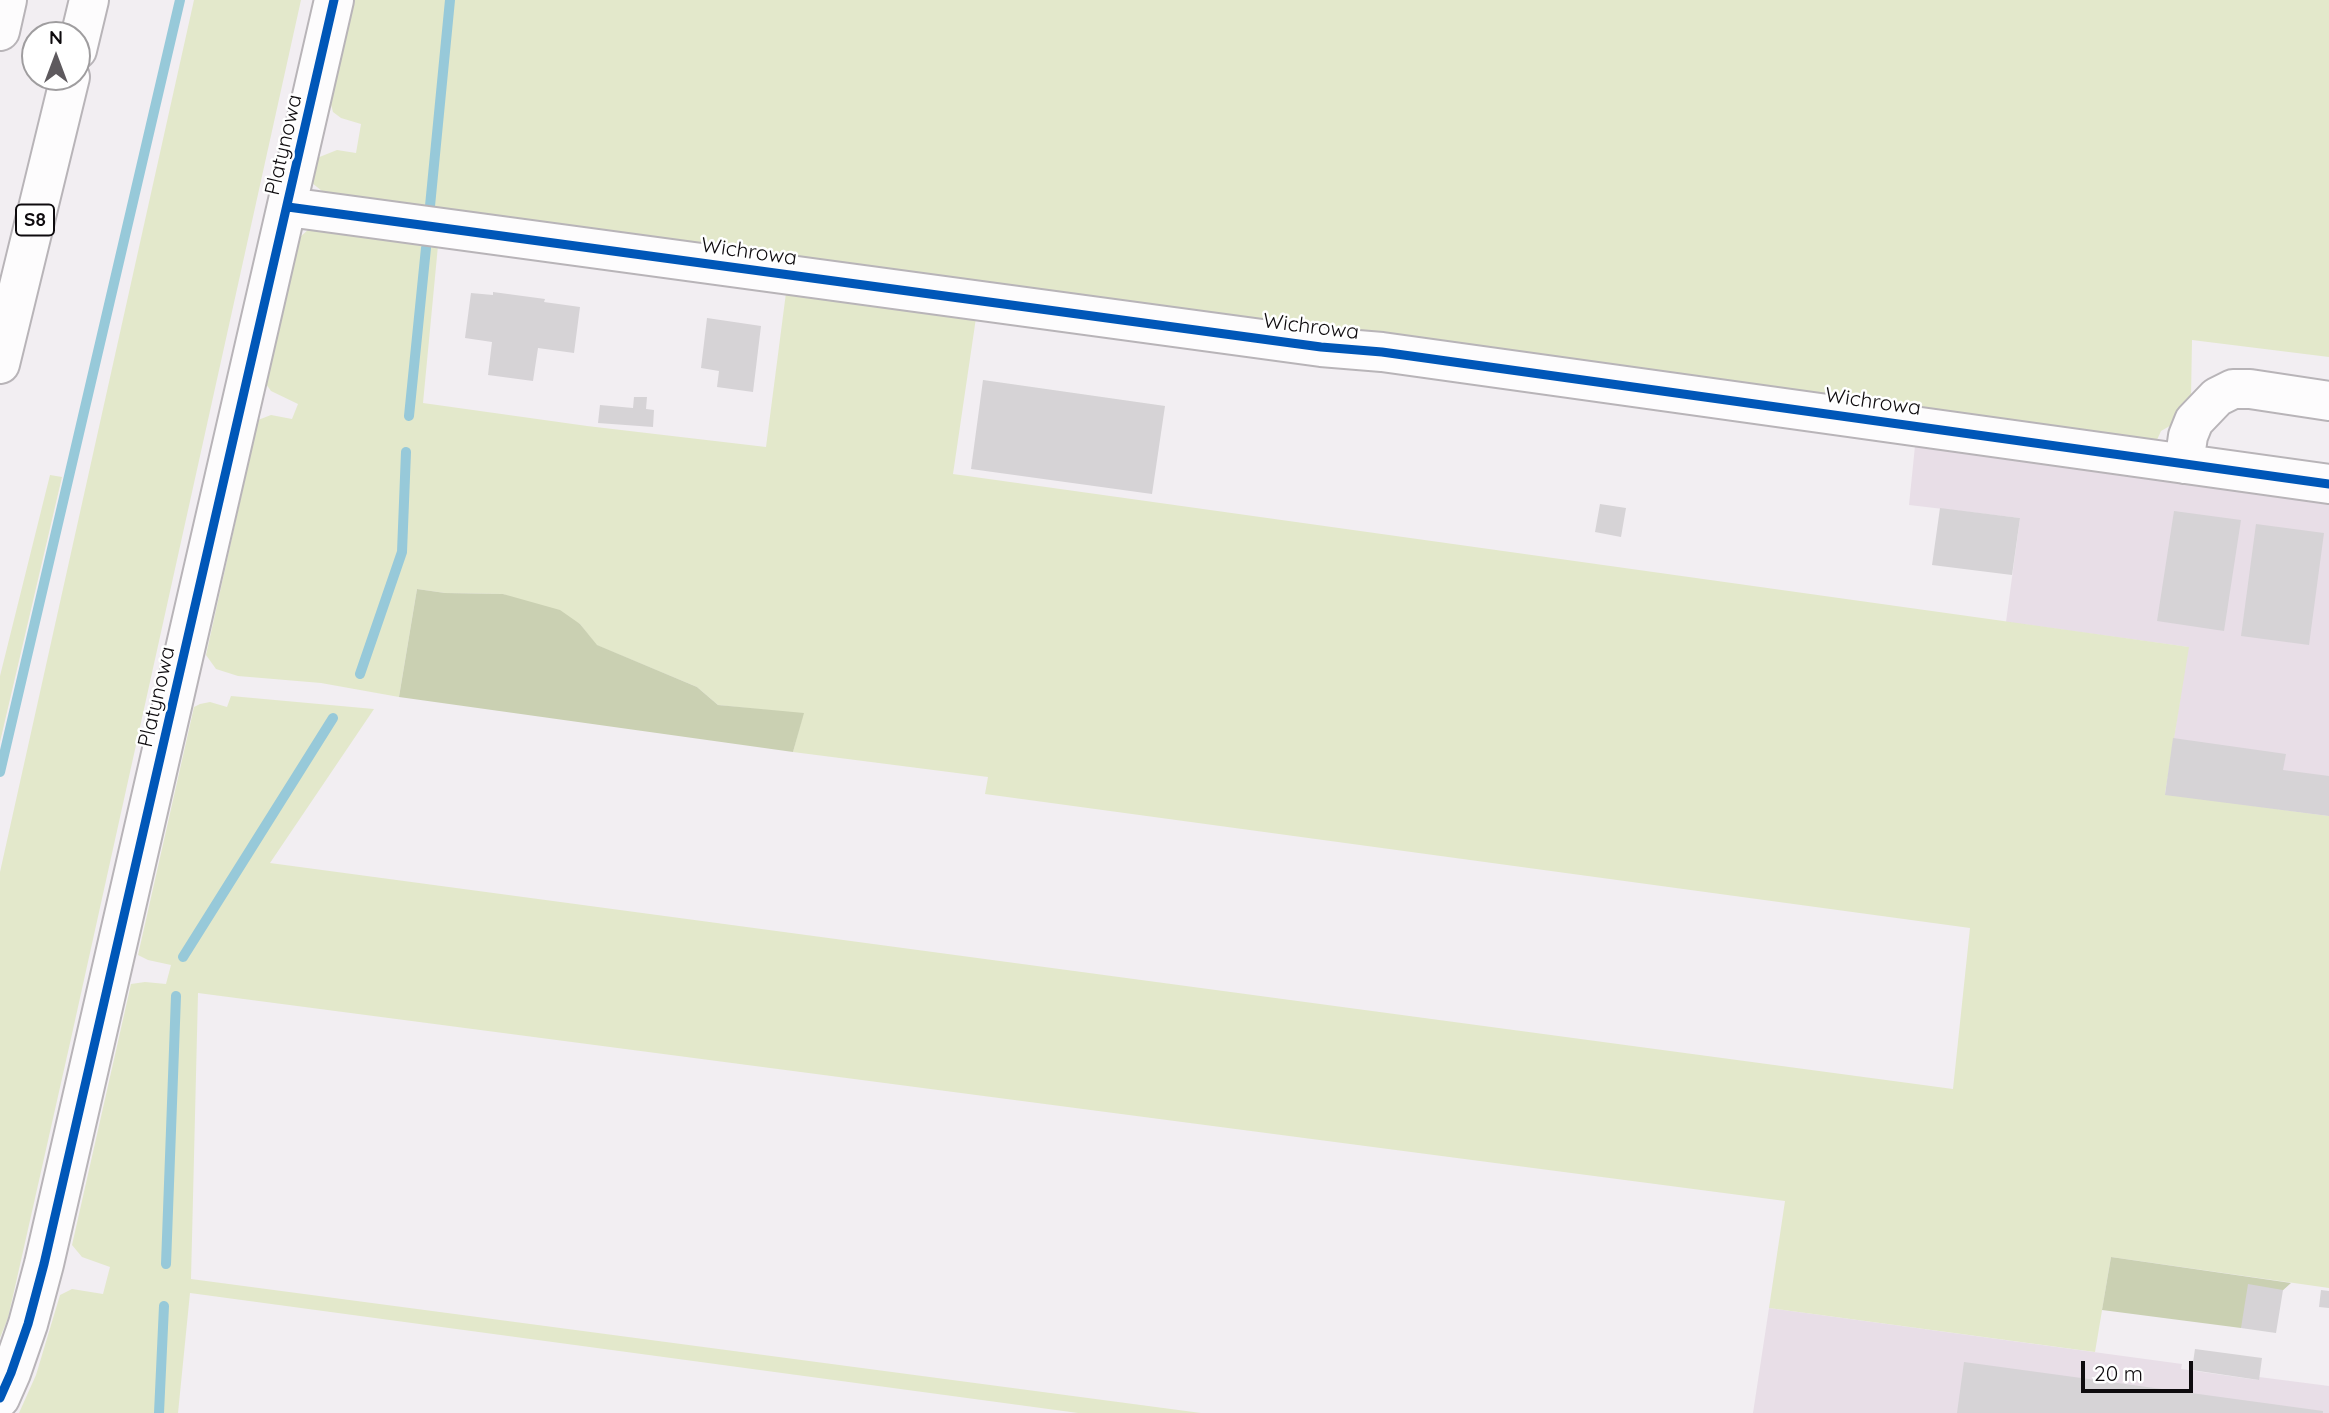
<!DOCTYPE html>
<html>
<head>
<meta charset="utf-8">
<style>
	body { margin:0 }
	#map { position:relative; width:2329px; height:1413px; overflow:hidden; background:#f2eef2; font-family:Quicksand,sans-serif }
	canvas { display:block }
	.north { position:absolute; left:21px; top:21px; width:70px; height:70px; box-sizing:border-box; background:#fff; border:2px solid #9f9d9f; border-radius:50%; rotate:0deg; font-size:19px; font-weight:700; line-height:28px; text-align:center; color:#0e0b0e }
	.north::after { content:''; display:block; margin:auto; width:24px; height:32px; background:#5e5a5e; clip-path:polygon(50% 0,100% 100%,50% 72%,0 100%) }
	.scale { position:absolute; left:2081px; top:1361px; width:112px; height:32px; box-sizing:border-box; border:4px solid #0e0b0e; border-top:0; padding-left:9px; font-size:21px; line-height:24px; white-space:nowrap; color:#0e0b0e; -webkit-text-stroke:5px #fff; paint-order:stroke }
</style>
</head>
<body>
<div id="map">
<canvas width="2329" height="1413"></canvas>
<div class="north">N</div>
<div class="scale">20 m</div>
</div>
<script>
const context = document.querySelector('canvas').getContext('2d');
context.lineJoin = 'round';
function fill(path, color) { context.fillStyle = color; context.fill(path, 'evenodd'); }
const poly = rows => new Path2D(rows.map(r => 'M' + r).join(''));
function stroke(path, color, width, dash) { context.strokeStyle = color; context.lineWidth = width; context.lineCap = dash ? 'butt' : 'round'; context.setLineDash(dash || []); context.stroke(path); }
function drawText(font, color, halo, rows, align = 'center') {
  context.font = font + ' Quicksand,sans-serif'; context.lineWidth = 5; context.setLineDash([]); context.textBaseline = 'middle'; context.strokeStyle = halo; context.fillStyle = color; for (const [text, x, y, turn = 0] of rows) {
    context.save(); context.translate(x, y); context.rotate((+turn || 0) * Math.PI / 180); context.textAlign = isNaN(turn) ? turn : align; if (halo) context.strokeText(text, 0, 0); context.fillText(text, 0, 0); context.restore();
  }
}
const built = poly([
	[1916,436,2329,495,2329,816,2165,795,2188,647,2006,622,2020,518,1909,505],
	[1769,1308,2182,1364,2181,1369,2258,1380,2259,1377,2329,1386,2329,1413,1753,1413]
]);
const green = poly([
	[194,0,301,0,70,1043,8,1318,0,1338,0,872],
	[353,0,2329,0,2329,357,2192,340,2191,398,2182,419,2161,431,2152,451,327,195,312,183,317,158,337,150,356,153,361,124,341,118,333,112,330,101],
	[310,228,439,235,423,403,587,426,766,447,787,285,977,311,953,474,2189,647,2165,794,2329,816,2329,1288,2111,1257,2095,1352,1769,1308,1785,1201,198,993,191,1279,1201,1413,1078,1413,190,1293,178,1413,19,1413,36,1375,60,1295,72,1289,103,1294,110,1267,82,1257,72,1245,131,984,145,982,166,984,171,965,148,960,138,955,194,707,200,704,210,702,227,707,231,696,374,709,270,863,1953,1089,1970,928,985,794,988,777,793,752,803,714,718,705,697,687,596,645,580,624,503,594,445,593,417,589,399,697,321,683,238,676,216,669,206,655,258,420,271,415,292,419,298,404,271,391,266,384,299,238],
	[50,475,62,477,0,742,0,676]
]);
const forest = poly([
	[417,589,445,593,503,594,560,610,580,624,597,645,697,687,718,705,804,713,793,752,399,697],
	[2111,1257,2291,1283,2241,1328,2102,1310]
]);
const stream = poly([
	[430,206,450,0],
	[409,416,426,248],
	[360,674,402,552,406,452],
	[0,772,180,0],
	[183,957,333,718],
	[166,1264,176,996],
	[159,1413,164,1306]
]);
const building = poly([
	[493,292,545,299,544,302,580,307,574,353,538,348,533,381,488,375,492,342,465,338,471,293,493,295],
	[707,318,761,326,753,392,717,387,719,371,701,368],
	[983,380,1165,406,1152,494,971,469],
	[634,397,647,397,646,409,654,410,653,427,598,423,600,405,633,408],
	[1600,504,1626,508,1621,537,1595,532],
	[1940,508,2020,518,2012,575,1932,565],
	[2174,511,2241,520,2224,631,2157,621],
	[2256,524,2324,533,2309,645,2241,636],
	[2173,738,2286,754,2283,770,2329,776,2329,816,2165,795],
	[2248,1284,2283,1290,2276,1333,2241,1328],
	[2321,1290,2329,1291,2329,1308,2319,1307],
	[2195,1349,2262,1358,2259,1380,2192,1370],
	[1964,1362,2323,1411,2323,1413,1957,1413]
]);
const minor = poly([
	[288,207,1321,347,1382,352,2329,484],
	[2184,464,2188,436,2194,421,2217,397,2233,389,2250,389,2329,401],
	[0,1398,11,1373,28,1324,44,1264,334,0]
]);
const highway = poly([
	[0,31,7,0],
	[77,50,89,0],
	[0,364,70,77]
]);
const cycleway = poly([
	[288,207,1321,347,1382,352,2329,484],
	[0,1398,11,1373,28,1324,44,1264,334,0]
]);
const shields = [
	[35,220,38]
];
const shieldNames = [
	["S8",35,220]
];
const streetNames = [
	["Platynowa",284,145,-77],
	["Wichrowa",749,252,8],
	["Wichrowa",1311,327,7],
	["Wichrowa",1873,402,8],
	["Platynowa",157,697,-77]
];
fill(built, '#e8dee7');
fill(green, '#e3e8cb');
fill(forest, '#cad0b2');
stroke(stream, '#97c9d9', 10);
fill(building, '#d6d3d6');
stroke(minor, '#b8b4b8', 42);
stroke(highway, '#b8b4b8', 42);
stroke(minor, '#fdfcfd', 38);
stroke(highway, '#fdfcfd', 38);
stroke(cycleway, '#0057b8', 9);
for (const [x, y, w] of shields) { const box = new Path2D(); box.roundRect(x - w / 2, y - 15.5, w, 31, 5); context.fillStyle = '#fff'; context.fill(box); stroke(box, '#0e0b0e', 2); }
drawText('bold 19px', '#0e0b0e', null, shieldNames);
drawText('21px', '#0e0b0e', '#fff', streetNames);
</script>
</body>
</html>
